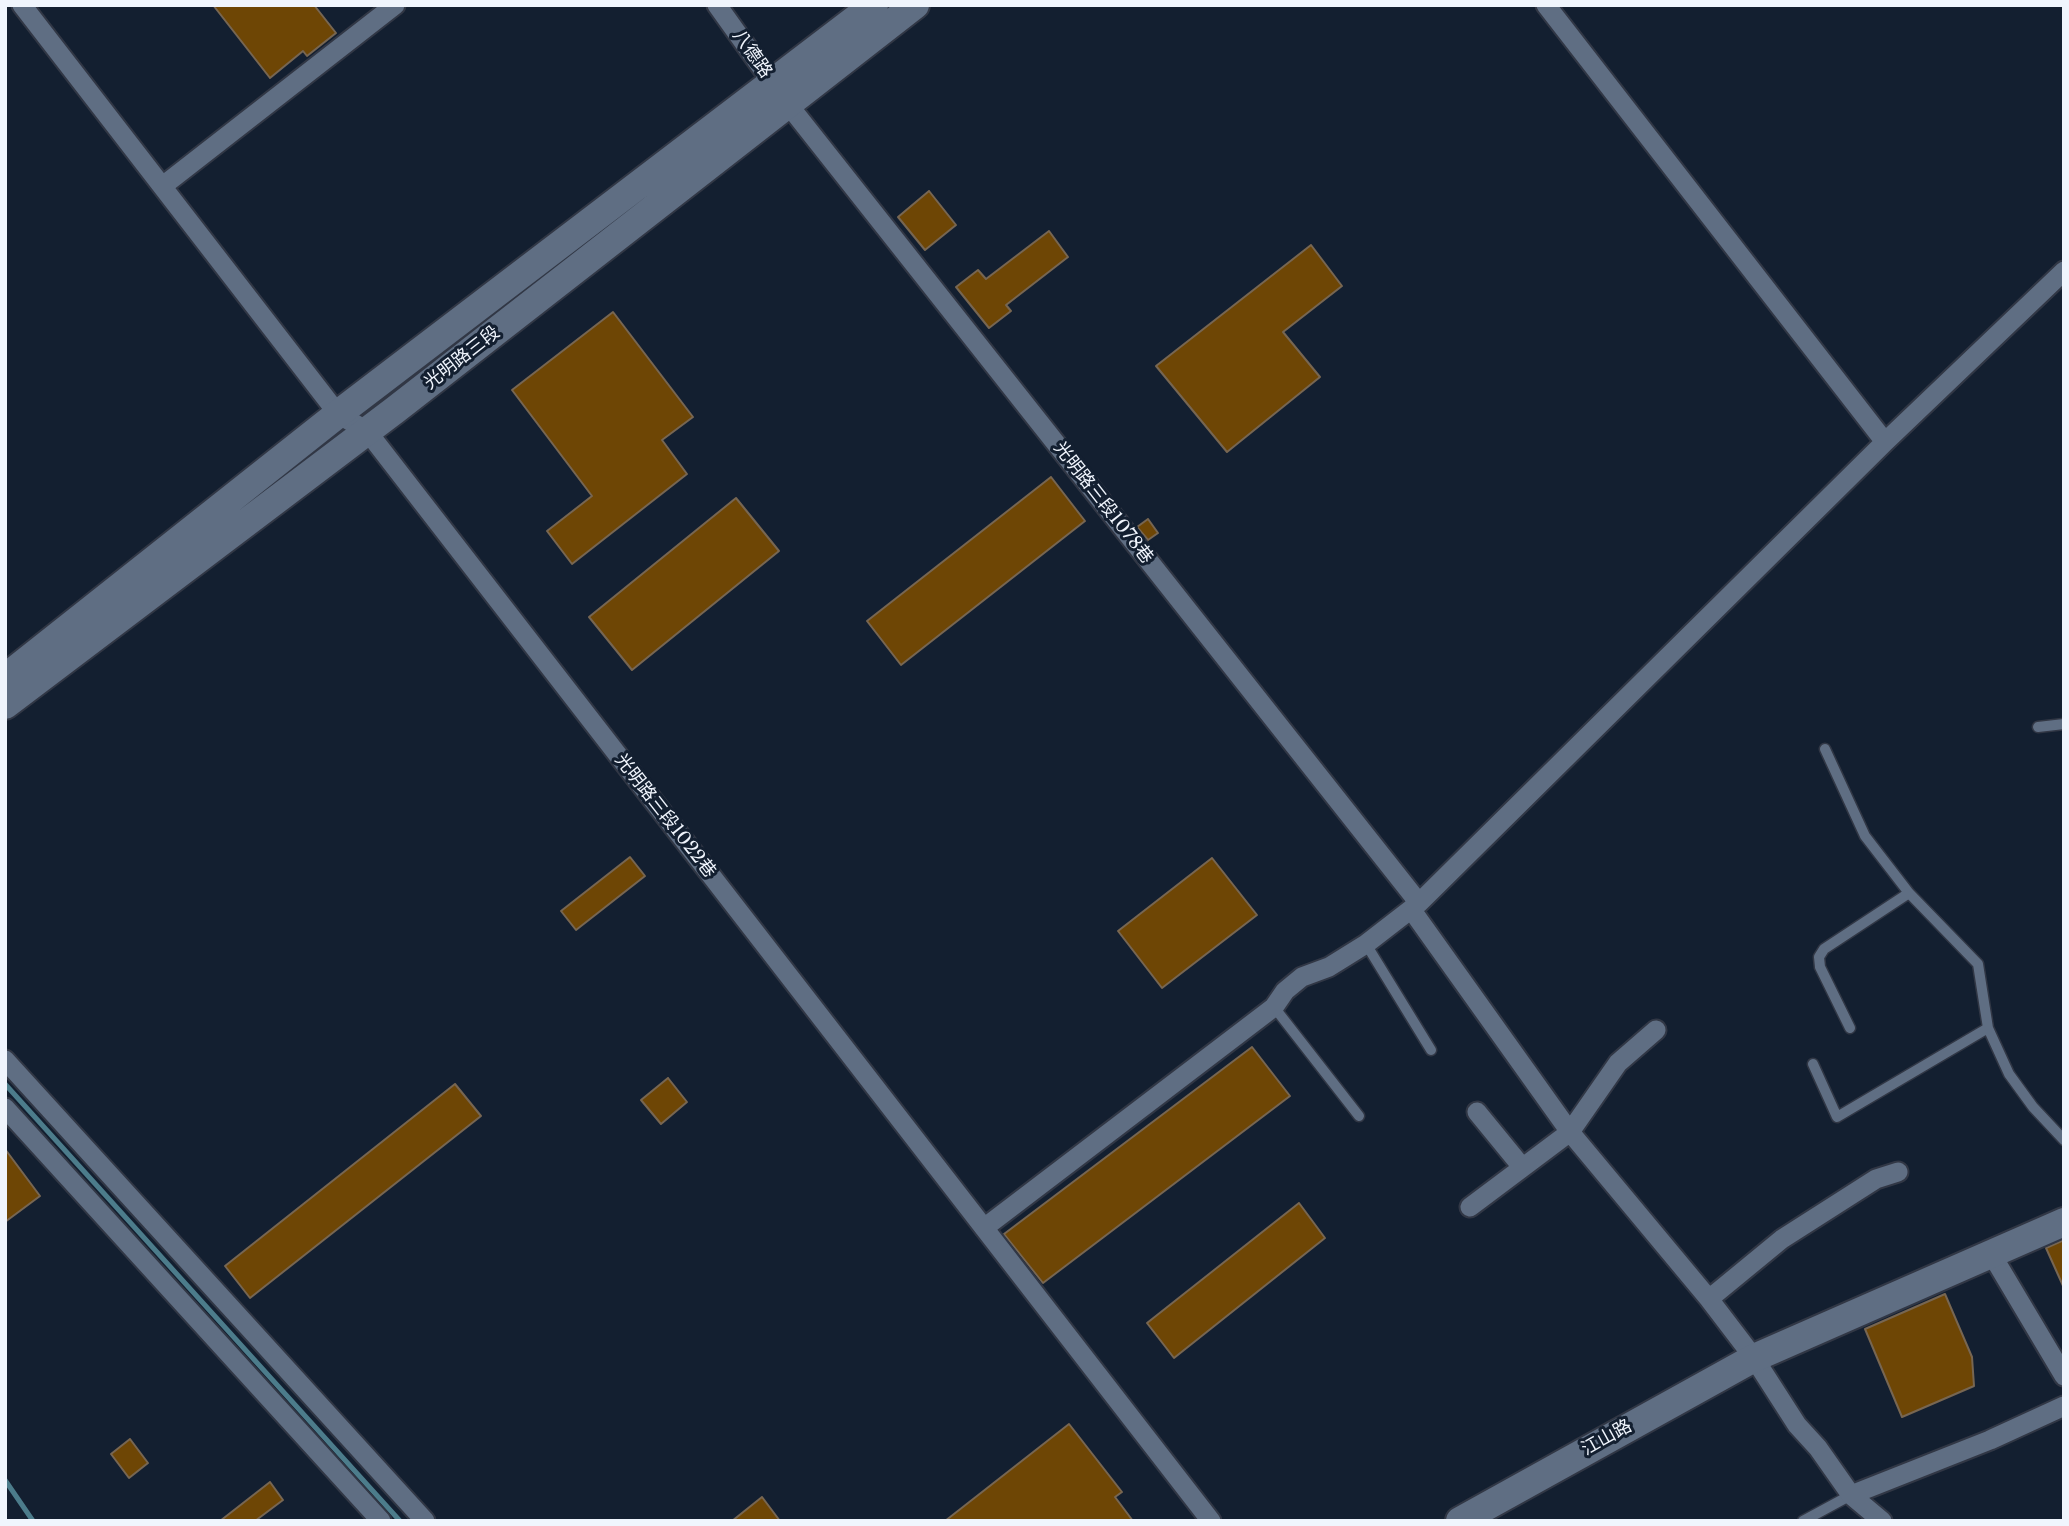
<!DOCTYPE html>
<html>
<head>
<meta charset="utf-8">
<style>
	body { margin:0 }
	#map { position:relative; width:2069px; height:1526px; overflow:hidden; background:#131f30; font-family:"Libre Baskerville",serif }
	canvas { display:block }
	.frame { position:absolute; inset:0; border:7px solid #f0f5fd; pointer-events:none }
</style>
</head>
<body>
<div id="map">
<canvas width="2069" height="1526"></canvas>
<div class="frame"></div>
</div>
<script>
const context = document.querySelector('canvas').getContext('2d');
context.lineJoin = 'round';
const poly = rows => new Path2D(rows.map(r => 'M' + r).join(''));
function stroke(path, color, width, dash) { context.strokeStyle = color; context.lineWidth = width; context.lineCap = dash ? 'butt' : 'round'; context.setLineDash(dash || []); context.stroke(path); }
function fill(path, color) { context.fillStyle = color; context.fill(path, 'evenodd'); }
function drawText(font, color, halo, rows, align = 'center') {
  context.font = font + ' "Libre Baskerville","Noto Sans TC",serif'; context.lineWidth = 6; context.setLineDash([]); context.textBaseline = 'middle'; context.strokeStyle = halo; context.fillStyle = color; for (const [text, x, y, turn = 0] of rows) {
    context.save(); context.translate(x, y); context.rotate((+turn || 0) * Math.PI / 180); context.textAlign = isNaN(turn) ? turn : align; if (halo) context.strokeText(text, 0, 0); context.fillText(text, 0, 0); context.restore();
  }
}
const stream = poly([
	[5,1084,400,1521],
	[5,1480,33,1521]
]);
const building = poly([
	[213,5,314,5,336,33,307,56,303,51,270,78,213,5],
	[929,191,956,225,925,250,898,217,929,191],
	[1049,231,1068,257,1006,305,1011,311,989,328,956,287,978,270,986,279,1049,231],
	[1311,245,1342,286,1283,332,1320,377,1227,452,1156,366,1311,245],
	[613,312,693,417,662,440,687,474,572,564,547,531,592,496,512,390,613,312],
	[1051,477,1085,521,901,665,867,621,1051,477],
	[736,498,779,551,632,670,589,617,736,498],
	[1148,519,1158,533,1148,540,1137,527,1148,519],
	[630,857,645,876,576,930,561,911,630,857],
	[1212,858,1257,915,1162,988,1118,931,1212,858],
	[1252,1047,1290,1096,1043,1283,1004,1234,1252,1047],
	[668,1078,687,1102,661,1124,641,1100,668,1078],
	[455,1084,481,1116,250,1298,225,1266,455,1084],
	[5,1149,40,1196,5,1222,5,1149],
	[1299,1203,1325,1238,1174,1358,1147,1323,1299,1203],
	[2064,1240,2064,1288,2046,1248,2064,1240],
	[1945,1294,1972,1357,1974,1386,1902,1417,1865,1329,1945,1294],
	[1069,1424,1122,1492,1115,1497,1133,1521,945,1521,1069,1424],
	[130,1439,148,1463,129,1478,111,1454,130,1439],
	[270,1482,283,1500,255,1521,220,1521,270,1482],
	[762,1497,780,1521,732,1521,762,1497]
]);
const lane = poly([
	[2038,727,2064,724],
	[1825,749,1865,836,1909,893,1978,964,1988,1028,2009,1074,2033,1107,2064,1140],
	[1366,944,1431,1050],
	[1274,1007,1359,1116],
	[1850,1028,1820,967,1819,957,1824,949,1909,893],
	[1813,1064,1837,1117,1988,1028],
	[1803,1521,1851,1495]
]);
const street = poly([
	[22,5,338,414,367,431,1211,1521],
	[717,5,787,103,1419,903],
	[1546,5,1885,442],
	[164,185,395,5],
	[1411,909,1570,1132,1709,1299,1754,1358,1797,1425,1818,1448,1851,1495,1882,1521],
	[5,1060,425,1521],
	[5,1108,381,1521],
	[1477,1112,1522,1167],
	[1470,1207,1570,1132,1618,1063,1656,1030],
	[984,1228,1274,1007,1285,991,1302,977,1329,967,1366,944,1419,903,1885,442,2064,271],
	[1992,1255,2064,1376],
	[1709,1299,1782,1239,1876,1179,1898,1172],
	[1851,1495,1990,1440,2064,1406]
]);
const secondary = poly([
	[5,678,338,414,874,5],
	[5,705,395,410,915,5],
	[1460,1521,1754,1358,2064,1222]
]);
const streetNames = [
	["八德路",752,54,55],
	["光明路三段",462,358,-38],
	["光明路三段1078巷",1103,503,52],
	["光明路三段1022巷",665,816,52],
	["江山路",1607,1438,-29]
];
stroke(stream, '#4c7c8b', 5);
fill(building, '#6e4605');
stroke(building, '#776652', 2);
stroke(lane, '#313745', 13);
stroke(street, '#313745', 23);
stroke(secondary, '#313745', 32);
stroke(lane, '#5f6e83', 10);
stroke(street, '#5f6e83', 19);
stroke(secondary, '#5f6e83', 28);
drawText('18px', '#f0f5fd', '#131f30', streetNames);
</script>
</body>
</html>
